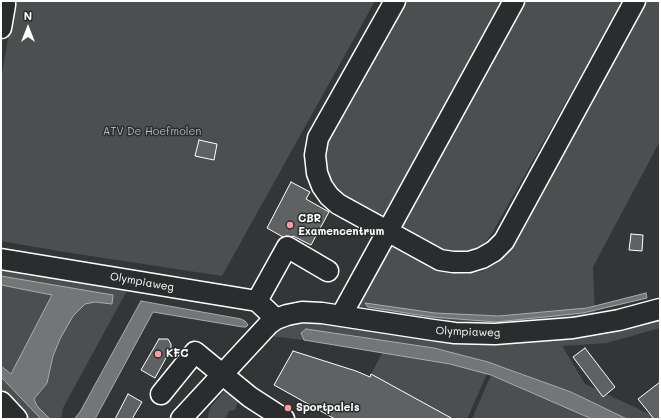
<!DOCTYPE html>
<html>
<head>
<meta charset="utf-8">
<style>
	body { margin:0 }
	#map { position:relative; width:661px; height:420px; overflow:hidden; background:#333536; font-family:Mali,sans-serif }
	canvas { display:block }
	.frame { position:absolute; inset:0; border:2px solid #fff; pointer-events:none }
	.north { position:absolute; left:8px; top:8px; width:40px; height:40px; -webkit-text-stroke:3px #2a2d2e; paint-order:stroke; rotate:0deg; font-size:11px; font-weight:700; line-height:16px; text-align:center; color:#fff }
	.north::after { content:''; display:block; margin:auto; width:14px; height:18px; background:#fff; clip-path:polygon(50% 0,100% 100%,50% 72%,0 100%) }
</style>
</head>
<body>
<div id="map">
<canvas width="661" height="420"></canvas>
<div class="frame"></div>
<div class="north">N</div>
</div>
<script>
const context = document.querySelector('canvas').getContext('2d');
context.lineJoin = 'round';
function fill(path, color) { context.fillStyle = color; context.fill(path, 'evenodd'); }
const poly = rows => new Path2D(rows.map(r => 'M' + r).join(''));
function stroke(path, color, width, dash) { context.strokeStyle = color; context.lineWidth = width; context.lineCap = dash ? 'butt' : 'round'; context.setLineDash(dash || []); context.stroke(path); }
function drawText(font, color, halo, rows, align = 'center') {
  context.font = font + ' Mali,sans-serif'; context.lineWidth = 3; context.setLineDash([]); context.textBaseline = 'middle'; context.strokeStyle = halo; context.fillStyle = color; for (const [text, x, y, turn = 0] of rows) {
    context.save(); context.translate(x, y); context.rotate((+turn || 0) * Math.PI / 180); context.textAlign = isNaN(turn) ? turn : align; if (halo) context.strokeText(text, 0, 0); context.fillText(text, 0, 0); context.restore();
  }
}
const green = poly([
	[14,1,375,1,222,276,58,251,1,241,1,80],
	[403,1,503,1,383,219,348,200,330,185,322,168,326,140],
	[522,1,623,1,492,233,482,248,475,254,446,253,400,229],
	[646,1,660,1,660,141,593,267,595,316,549,321,474,322,411,317,358,306,391,244,441,270,466,274,483,271,497,263,513,243],
	[1,264,130,285,63,408,61,419,50,419,37,406,34,399,47,383,53,356,60,339,73,316,85,304,95,302,112,304,113,295,1,276],
	[1,285,52,295,11,374,1,366],
	[660,316,660,328,607,343,562,346,585,384,660,419,628,419,571,392,506,368,434,348,410,344,301,335,304,340,269,336,278,328,301,319,455,341],
	[383,352,450,364,487,374,467,419,449,417,371,374],
	[491,375,512,384,592,419,472,419],
	[1,377,41,419,22,419,1,397],
	[225,390,235,392,239,399,235,410,229,411,225,419,207,419,210,408]
]);
const water = poly([
	[1,276,113,295,112,304,95,302,85,304,73,316,60,339,53,356,47,383,34,399,37,406,50,419,41,419,1,377,1,366,11,374,52,295,1,285,1,276],
	[646,293,647,298,583,313,496,322,432,317,368,307,365,303,435,313,499,316,587,308,646,293],
	[141,301,241,319,245,321,248,325,246,327,243,327,153,312,95,419,75,419,75,418,80,412,141,301],
	[306,329,434,348,488,362,571,392,627,419,592,419,491,375,450,364,304,340,301,333,306,329]
]);
const building = poly([
	[199,140,217,144,214,160,195,156,199,140],
	[291,182,310,192,306,199,329,212,311,245,293,236,292,237,287,236,283,237,267,228,291,182],
	[631,234,643,235,642,251,629,250,631,234],
	[159,339,168,339,171,344,171,349,155,378,141,370,159,339],
	[585,348,615,387,603,397,573,357,585,348],
	[293,351,356,371,370,377,371,374,453,419,335,419,274,385,293,351],
	[660,382,660,419,654,419,638,399,660,382],
	[128,394,142,402,132,419,115,419,128,394]
]);
const minor = poly([
	[395,1,318,138,315,155,317,173,322,186,329,196,338,204,440,260,453,262,469,262,482,258,494,251,504,241,635,1],
	[1,28,5,5,5,1],
	[1,259,257,301,276,319],
	[257,301,287,247,328,271],
	[341,316,514,1],
	[161,394,195,352,250,397,284,419],
	[181,419,269,324,276,319,287,315,302,312,322,313,433,330,455,333,495,334,573,328,619,320,660,309]
]);
const major = poly([
	[1,403,16,419]
]);
const markers = [
	[290,225,4,"#ff9aa2"],
	[158,354,4,"#ff9aa2"],
	[288,408,4,"#ff9aa2"]
];
const parkNames = [
	["ATV De Hoefmolen",152,132]
];
const poiNames = [
	["CBR",298,219],
	["Examencentrum",298,232],
	["KFC",166,354],
	["Sportpaleis",296,408]
];
const streetNames = [
	["Olympiaweg",142,282,10],
	["Olympiaweg",468,332,2]
];
fill(green, '#4c4f50');
fill(water, '#737576');
stroke(water, '#abacad', 1);
fill(building, '#5f6162');
stroke(building, '#fff', 1);
stroke(minor, '#fff', 23);
stroke(major, '#fff', 25);
stroke(minor, '#2a2d2e', 20);
stroke(major, '#2a2d2e', 22);
for (const [x, y, r, color] of markers) { const dot = new Path2D(); dot.arc(x, y, r, 0, 2 * Math.PI); context.fillStyle = color; context.fill(dot); stroke(dot, '#2a2d2e', 1.5); }
drawText('11px', '#b7b9b9', '#2a2d2e', parkNames);
drawText('bold 11px', '#fff', '#2a2d2e', poiNames, 'left');
drawText('11px', '#fff', '#2a2d2e', streetNames);
</script>
</body>
</html>
